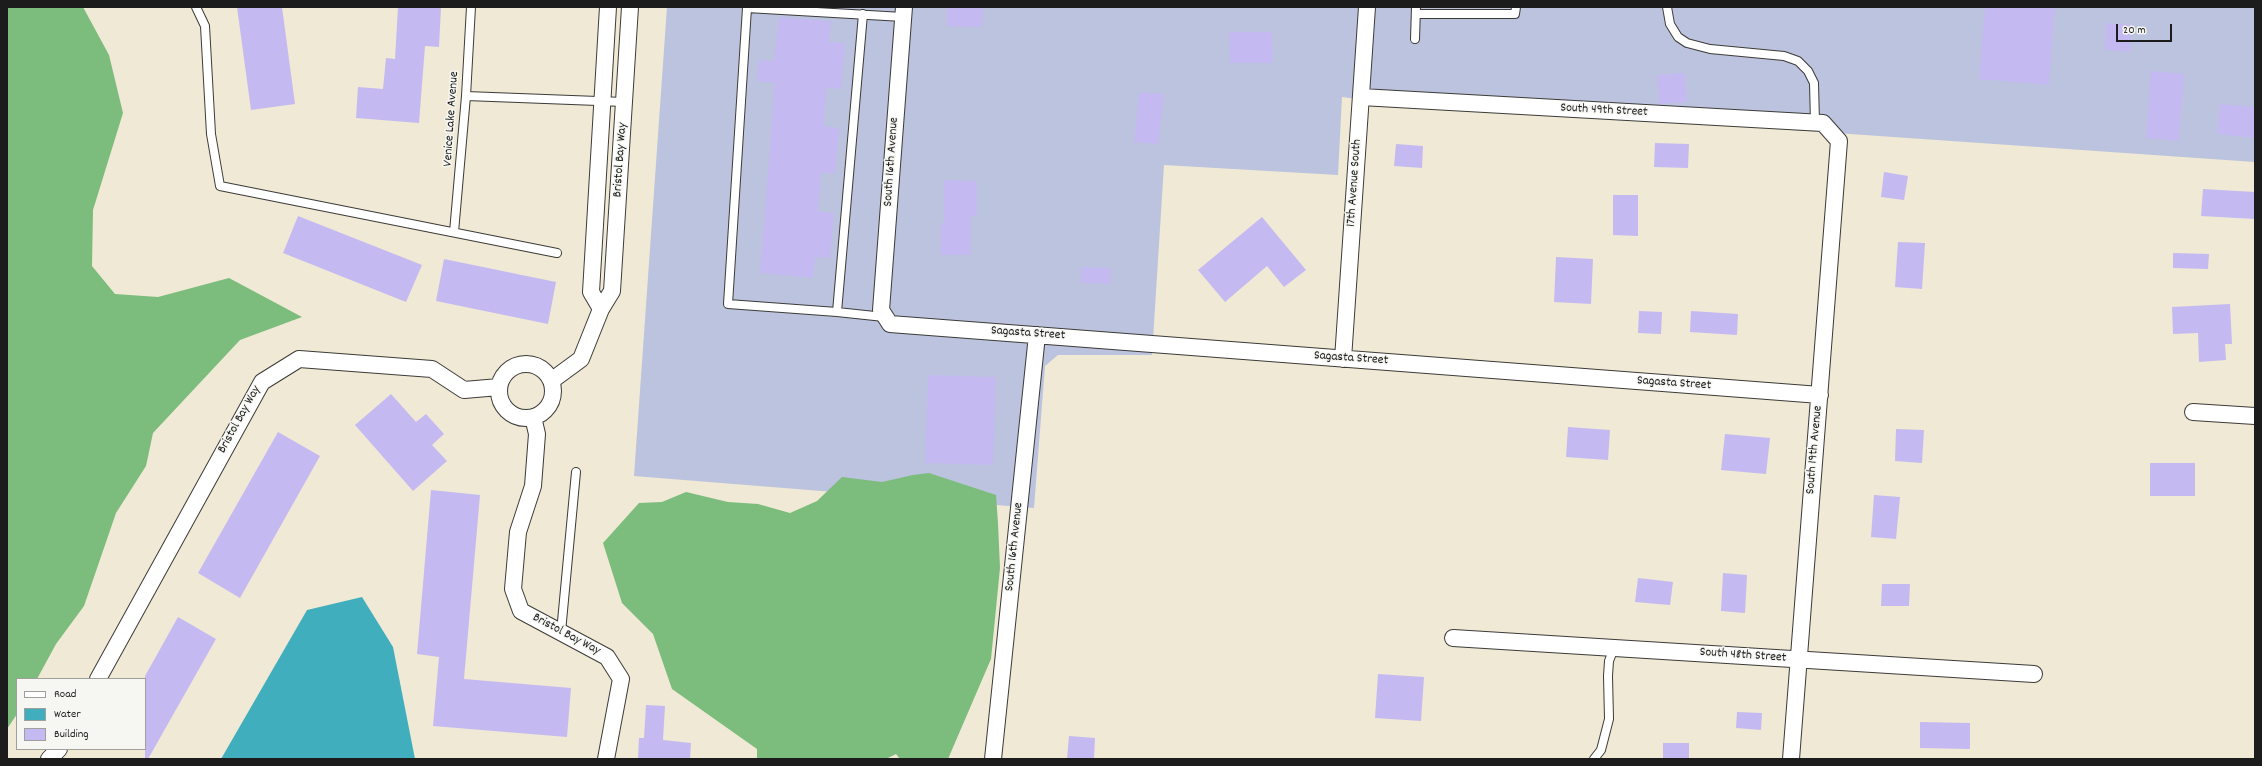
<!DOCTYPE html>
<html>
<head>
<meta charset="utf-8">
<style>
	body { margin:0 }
	#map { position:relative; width:2262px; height:766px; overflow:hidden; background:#f0e9d5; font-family:Dekko,sans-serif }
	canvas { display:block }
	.frame { position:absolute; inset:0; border:8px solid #1c1c1c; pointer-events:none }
	.legend { position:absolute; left:16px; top:678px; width:130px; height:72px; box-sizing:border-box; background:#f6f6f2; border:1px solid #9f9f9c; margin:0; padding:5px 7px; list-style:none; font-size:12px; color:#1c1c1c }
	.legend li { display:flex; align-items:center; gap:8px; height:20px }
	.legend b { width:20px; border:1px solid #9f9f9c }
	.scale { position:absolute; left:2116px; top:24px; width:56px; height:18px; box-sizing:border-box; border:2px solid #1c1c1c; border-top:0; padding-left:5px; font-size:12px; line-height:14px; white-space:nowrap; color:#1c1c1c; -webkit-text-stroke:3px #f6f6f2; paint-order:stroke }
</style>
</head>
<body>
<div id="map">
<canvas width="2262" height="766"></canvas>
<div class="frame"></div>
<ul class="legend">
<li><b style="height:5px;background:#fff"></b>Road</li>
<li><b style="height:11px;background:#41aebe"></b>Water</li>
<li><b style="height:11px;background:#c4baf1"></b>Building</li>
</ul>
<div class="scale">20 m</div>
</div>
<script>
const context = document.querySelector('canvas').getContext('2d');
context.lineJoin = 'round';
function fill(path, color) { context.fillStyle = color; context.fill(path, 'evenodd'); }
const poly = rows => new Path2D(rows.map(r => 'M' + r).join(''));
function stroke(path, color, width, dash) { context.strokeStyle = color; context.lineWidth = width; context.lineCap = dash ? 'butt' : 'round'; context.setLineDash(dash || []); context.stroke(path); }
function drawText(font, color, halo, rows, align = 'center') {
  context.font = font + ' Dekko,sans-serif'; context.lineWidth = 3; context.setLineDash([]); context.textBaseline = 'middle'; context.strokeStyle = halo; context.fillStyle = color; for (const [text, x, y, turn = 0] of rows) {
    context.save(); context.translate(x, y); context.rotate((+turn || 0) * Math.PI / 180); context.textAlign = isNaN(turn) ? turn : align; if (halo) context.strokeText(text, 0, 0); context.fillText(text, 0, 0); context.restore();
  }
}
const industrial = poly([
	[667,7,2255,7,2255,162,1373,101,1342,97,1338,175,1164,165,1152,355,1058,355,1045,366,1034,508,634,476]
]);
const forest = poly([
	[7,7,83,7,109,55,123,113,93,210,92,266,115,294,158,297,229,278,302,317,240,340,153,433,146,466,116,513,84,606,56,644,37,679,17,679,17,714,7,729],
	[929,473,996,495,998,523,1000,568,991,659,948,759,900,759,896,754,886,759,757,759,757,749,672,689,653,634,622,603,603,543,639,503,662,502,686,492,728,502,758,504,790,513,817,501,842,477,882,482,913,475]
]);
const water = poly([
	[362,597,393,647,415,759,221,759,307,610]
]);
const building = poly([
	[237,7,282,7,295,104,251,110],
	[398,7,441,7,439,47,425,46,419,123,356,118,358,87,383,89,386,58,395,59],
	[947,7,983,7,982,27,947,26],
	[1985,7,2055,7,2049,85,1979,79],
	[779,17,831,21,829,42,845,43,841,89,826,88,824,126,839,128,835,174,821,173,818,211,834,213,830,258,815,257,813,278,760,273,775,83,757,81,759,60,774,61],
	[2106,23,2131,25,2130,52,2105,50],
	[1229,32,1272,32,1273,63,1230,63],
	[2151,71,2184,74,2179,141,2146,138],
	[1685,73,1687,102,1659,104,1657,75],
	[1139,92,1164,94,1158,144,1134,142],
	[2220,104,2255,107,2255,138,2217,134],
	[1655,143,1689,144,1688,168,1654,167],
	[1396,144,1423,146,1422,168,1394,166],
	[1884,172,1908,176,1904,200,1881,197],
	[944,180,977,181,977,216,971,216,970,255,940,255,941,223,944,223],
	[2203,189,2255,192,2255,219,2201,216],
	[1613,195,1638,195,1638,236,1613,235],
	[298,216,422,265,406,302,283,253],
	[1262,217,1306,270,1284,287,1267,266,1225,302,1198,270],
	[1898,242,1925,243,1922,289,1895,287],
	[2173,253,2209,254,2208,269,2173,268],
	[1556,257,1593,259,1591,304,1554,302],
	[444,259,556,282,548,324,436,301],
	[1081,267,1111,268,1110,284,1081,283],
	[2230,304,2232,344,2225,344,2226,360,2199,362,2198,333,2173,334,2172,307],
	[1639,311,1662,312,1661,334,1638,333],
	[1691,311,1738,314,1737,335,1690,332],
	[928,375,996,377,993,465,925,463],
	[391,394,416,422,426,414,444,434,432,445,447,461,413,491,355,425],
	[1568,427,1610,430,1608,460,1566,457],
	[1896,429,1924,430,1922,463,1895,461],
	[278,432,320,456,240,598,198,573],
	[1725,434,1770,438,1766,474,1721,470],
	[2150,463,2195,463,2195,496,2150,496],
	[431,490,480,495,464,679,571,688,567,737,433,726,439,657,417,654],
	[1874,495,1900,497,1896,539,1871,537],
	[1723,573,1747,575,1745,613,1721,611],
	[1638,578,1673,582,1670,605,1635,602],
	[1882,584,1910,584,1909,606,1881,606],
	[178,617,216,639,148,759,145,759,145,676],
	[1378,674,1424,677,1421,721,1375,718],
	[646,705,665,706,663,740,691,743,690,759,638,759,639,738,644,738],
	[1737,712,1762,713,1761,730,1736,728],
	[1920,722,1970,723,1970,749,1920,748],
	[1069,736,1095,738,1094,759,1067,759],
	[1663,743,1689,743,1689,759,1663,759]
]);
const service = poly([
	[196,7,205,26,211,134,220,186,557,253],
	[1667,7,1670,24,1678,37,1687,43,1710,49,1784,56,1798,61,1808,71,1814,83,1815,123],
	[1416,14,1515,14,1516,7],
	[1415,39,1416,7],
	[466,96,624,102],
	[454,232,466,96,471,7],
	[837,312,863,14],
	[884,317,837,312,728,304,747,8,903,17],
	[561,632,576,472],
	[1594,759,1601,750,1609,719,1608,676,1609,661,1614,648]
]);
const minor = poly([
	[904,7,881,310,890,324,1820,395],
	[1361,97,1823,123,1839,141,1791,759],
	[601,309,591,292,608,7],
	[1343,359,1367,7],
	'499 391a27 27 0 1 1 54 0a27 27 0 1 1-54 0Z',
	[551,381,581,359,601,309,612,291,630,7],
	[2193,412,2255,416],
	[533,417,537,434,533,486,518,532,513,589,521,611,607,657,621,679,606,759],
	[1453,638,2034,674],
	[98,679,262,382,299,359,432,369,464,390,499,387],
	[49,759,59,749],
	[993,759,1037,335]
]);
const streetNames = [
	["South 49th Street",1604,111,3],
	["Venice Lake Avenue",452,119,-86],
	["Bristol Bay Way",621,160,-86],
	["South 16th Avenue",892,162,-86],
	["17th Avenue South",1355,183,-86],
	["Sagasta Street",1028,334,4],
	["Sagasta Street",1351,359,4],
	["Sagasta Street",1674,384,4],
	["Bristol Bay Way",240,420,-61],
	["South 19th Avenue",1815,450,-85],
	["South 16th Avenue",1015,547,-84],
	["Bristol Bay Way",566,635,28],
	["South 48th Street",1743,656,4]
];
fill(industrial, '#bbc3de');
fill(forest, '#7cbc7d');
fill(water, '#41aebe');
fill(building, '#c4baf1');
stroke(service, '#3c3b38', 10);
stroke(minor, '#3c3b38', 18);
stroke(service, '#fff', 8);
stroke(minor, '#fff', 16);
drawText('13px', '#1c1c1c', '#f6f6f2', streetNames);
</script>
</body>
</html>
